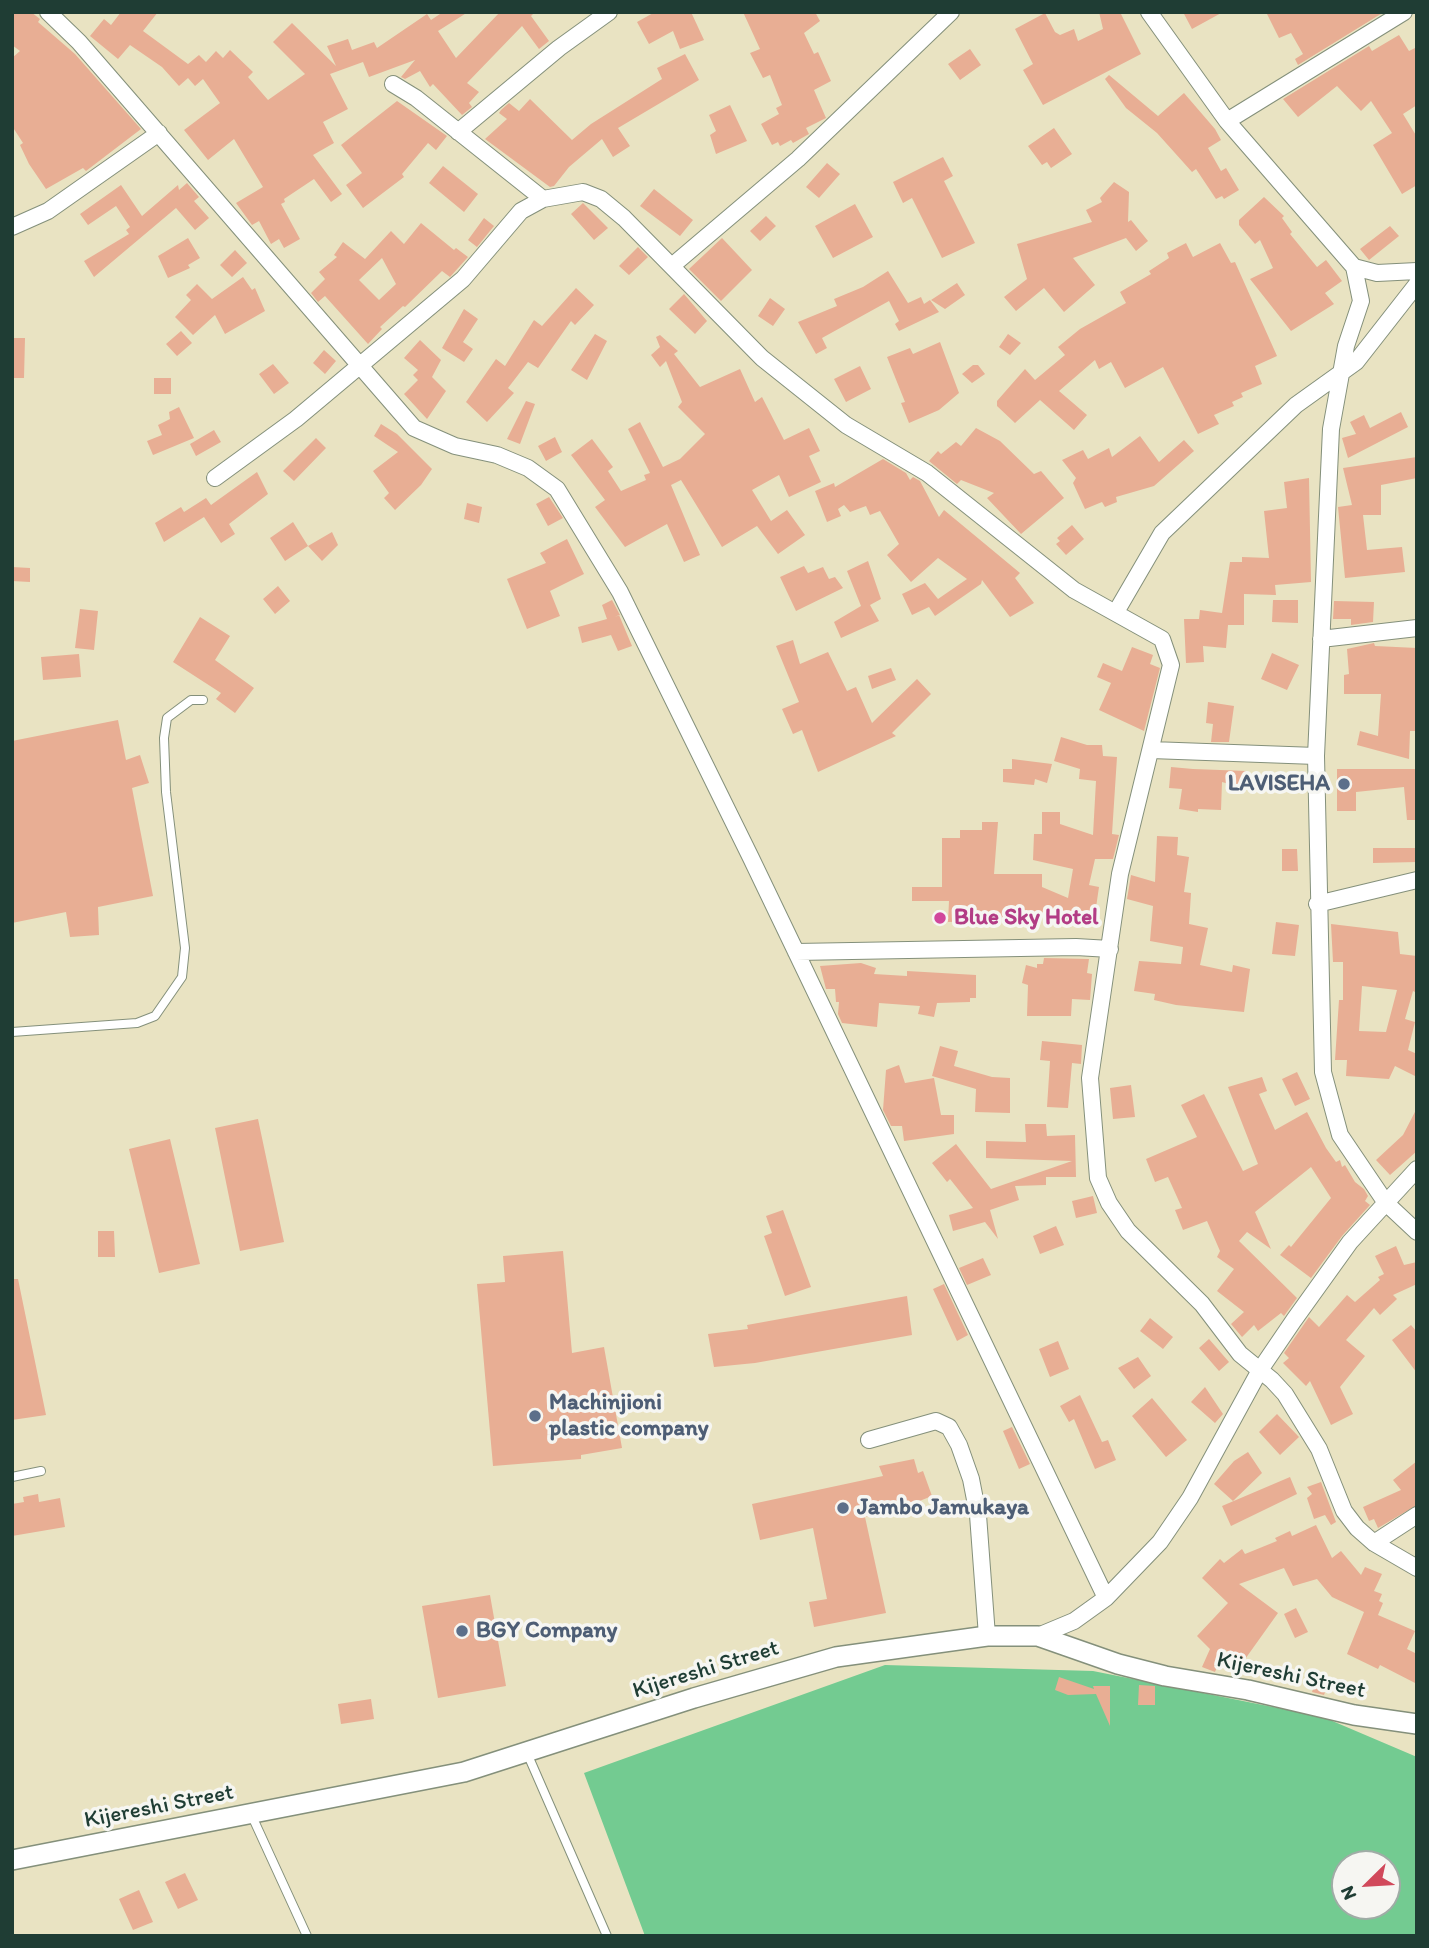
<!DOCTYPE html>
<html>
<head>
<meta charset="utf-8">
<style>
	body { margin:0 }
	#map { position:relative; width:1429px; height:1948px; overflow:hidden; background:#e9e3c2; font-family:Itim,sans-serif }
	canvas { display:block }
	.frame { position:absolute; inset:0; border:14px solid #1f3d34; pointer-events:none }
	.north { position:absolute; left:1331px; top:1850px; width:70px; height:70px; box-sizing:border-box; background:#f6f6f2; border:2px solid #a0aca6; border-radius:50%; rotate:246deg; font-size:19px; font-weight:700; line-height:28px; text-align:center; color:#1f3d34 }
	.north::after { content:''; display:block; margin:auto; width:24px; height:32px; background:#d1495b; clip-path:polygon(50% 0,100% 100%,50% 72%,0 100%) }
</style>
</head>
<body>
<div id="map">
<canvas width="1429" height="1948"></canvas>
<div class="frame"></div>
<div class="north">N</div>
</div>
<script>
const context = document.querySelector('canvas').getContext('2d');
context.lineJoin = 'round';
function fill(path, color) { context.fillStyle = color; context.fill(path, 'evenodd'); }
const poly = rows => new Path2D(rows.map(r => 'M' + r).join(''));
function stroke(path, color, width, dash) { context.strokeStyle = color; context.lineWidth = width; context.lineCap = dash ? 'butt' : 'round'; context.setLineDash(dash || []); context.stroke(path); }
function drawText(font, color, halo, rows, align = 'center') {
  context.font = font + ' Itim,sans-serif'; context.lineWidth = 7; context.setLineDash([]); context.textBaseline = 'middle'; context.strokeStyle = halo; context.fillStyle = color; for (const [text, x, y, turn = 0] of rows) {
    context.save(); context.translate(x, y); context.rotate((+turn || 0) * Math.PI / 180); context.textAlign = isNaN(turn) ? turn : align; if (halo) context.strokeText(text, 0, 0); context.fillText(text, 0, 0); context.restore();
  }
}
const green = poly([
	[885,1665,1093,1671,1323,1717,1417,1757,1417,1936,645,1936,584,1773],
	[1345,1864,1387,1864,1387,1906,1345,1906]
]);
const building = poly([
	[12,12,31,12,40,19,38,22,75,54,141,129,86,171,83,168,46,189,29,164,20,145,23,143,12,126,12,58,20,51,12,45],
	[121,12,158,12,143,31,188,64,199,55,206,62,216,51,223,58,230,50,253,72,248,77,268,100,305,74,273,42,292,23,336,66,327,46,348,39,352,50,374,42,377,48,427,14,431,20,443,12,468,12,438,31,456,58,500,12,535,12,531,16,549,41,539,49,522,26,467,83,479,92,469,103,472,107,462,115,433,84,430,87,420,71,405,79,401,77,415,60,369,77,363,62,330,74,348,109,323,122,334,143,313,155,342,194,331,202,314,179,284,199,285,202,281,204,300,239,284,248,279,239,271,244,259,221,252,225,236,203,263,187,234,139,208,160,184,130,220,103,203,79,195,86,188,78,179,86,162,67,130,45,118,59,90,36,104,19,111,25],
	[655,12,691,12,704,40,680,49,673,31,649,44,637,22],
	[743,12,815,12,820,21,804,33,814,54,818,52,831,81,814,90,826,118,806,128,809,134,793,143,791,140,780,146,778,142,772,145,761,124,779,114,776,108,782,105,770,75,763,78,750,53,760,49],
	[1099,12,1120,12,1141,54,1043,105,1023,70,1033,64,1015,29,1045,13,1055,32,1060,35,1074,29,1078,41,1103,29],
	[1183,12,1223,12,1192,29],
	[1266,12,1384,12,1298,65,1295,59,1303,54,1291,33,1279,38],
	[1399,35,1409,51,1417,47,1417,105,1403,114,1417,137,1417,185,1402,194,1373,145,1392,133,1371,101,1361,111,1337,86,1298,117,1283,99,1369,46,1372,51],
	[970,49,981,65,960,80,948,64],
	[685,54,699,80,618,128,630,146,613,157,602,139,569,167,554,186,550,187,485,139,507,119,499,113,501,110,509,103,519,111,530,99,572,140,591,124,662,79,657,68],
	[1109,75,1158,116,1184,93,1215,129,1221,140,1208,148,1221,171,1226,168,1239,190,1224,199,1222,196,1216,199,1196,169,1192,172,1157,133,1126,108,1105,79],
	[397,101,447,136,436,150,428,143,402,174,404,177,363,208,346,185,362,173,341,145],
	[730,105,747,141,716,154,710,135,716,131,709,115],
	[1054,128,1072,154,1051,168,1047,162,1042,165,1028,146],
	[943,157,953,176,944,181,975,243,942,258,912,198,903,203,893,182],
	[827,163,840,174,819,198,806,187],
	[443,166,478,194,464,212,429,183],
	[1114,182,1129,192,1128,222,1131,220,1148,241,1136,251,1126,238,1073,258,1095,285,1064,312,1044,288,1016,311,1004,297,1027,279,1017,244,1092,222,1086,210,1102,202,1100,198],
	[187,183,199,197,194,201,209,218,195,230,176,208,94,277,84,261,129,234,126,230,130,227,116,206,88,225,80,214,121,185,142,216,178,185,179,190],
	[654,189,693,220,680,236,640,206],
	[1264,197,1284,216,1282,218,1292,232,1290,234,1317,267,1326,260,1342,281,1325,293,1334,304,1291,331,1250,279,1273,268,1260,240,1255,244,1239,225,1239,220],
	[583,203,608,228,594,240,571,214],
	[855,204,873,237,833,258,815,226],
	[766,216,776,226,760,241,750,231],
	[484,218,494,226,477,247,468,240],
	[421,223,454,250,456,248,468,257,450,277,442,271,405,307,403,306,380,327,382,329,368,344,325,296,318,302,311,293,325,279,319,272,337,257,334,255,343,242,365,259,391,231,404,244],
	[382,258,396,284,379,300,359,280],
	[1390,226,1399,236,1369,260,1360,249],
	[188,238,200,258,188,265,190,268,168,278,158,256],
	[722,238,752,270,721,301,689,269],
	[1186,243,1193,257,1220,243,1231,263,1235,262,1277,356,1255,366,1262,384,1241,393,1243,397,1232,402,1234,406,1214,415,1219,424,1198,434,1163,367,1125,388,1111,362,1099,369,1095,360,1059,391,1087,415,1074,430,1040,400,1015,423,997,406,997,401,1025,369,1035,380,1065,355,1058,347,1080,329,1126,303,1120,292,1151,274,1149,271,1169,258,1167,253],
	[638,247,648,257,629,275,619,266],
	[235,250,247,263,232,277,220,265],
	[888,271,908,303,921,297,924,304,930,300,939,312,899,331,895,324,899,321,889,301,822,338,827,348,816,354,798,322,837,306,834,299,863,287],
	[243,277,252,290,255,288,265,311,225,334,215,315,193,335,175,317,191,300,186,295,197,284,212,299],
	[957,283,965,295,945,309,931,300],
	[576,288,594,305,575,325,571,321,538,368,528,362,508,388,514,393,487,422,466,402,496,359,505,366,534,320,542,326],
	[684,294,707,321,695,334,669,309],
	[770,298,785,309,773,326,758,316],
	[464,309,478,319,463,342,473,349,464,362,442,348],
	[181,331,192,343,177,356,166,344],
	[595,334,607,341,587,380,571,370],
	[1008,334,1021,343,1010,355,999,347],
	[660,335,678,351,674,354,700,387,740,369,755,402,762,397,784,440,809,428,820,451,809,456,821,482,789,497,779,475,752,490,771,521,787,510,805,535,778,554,757,526,722,547,681,480,671,485,700,555,684,562,667,524,625,547,595,507,605,500,571,455,592,439,613,467,608,471,621,491,646,480,644,475,650,473,628,429,640,422,663,467,680,459,705,434,678,407,682,402,666,361,660,367,651,355,660,347,656,337],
	[12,338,25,338,24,378,12,378],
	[420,340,441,360,432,377,446,391,427,419,404,394,418,380,413,375,418,370,404,358],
	[940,342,959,393,939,410,909,423,901,403,905,402,887,357,910,348,913,354],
	[324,350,336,361,325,374,313,363],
	[273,364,289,383,274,394,259,374],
	[973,365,978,365,985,374,972,383,962,374],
	[860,366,871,389,846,402,834,379],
	[154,378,171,378,171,394,154,394],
	[526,401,535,404,520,444,507,439],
	[179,407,194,438,153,455,147,441,162,435,158,425,170,419,169,412],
	[1401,412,1408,427,1348,458,1342,438,1356,434,1350,422,1364,415,1370,428],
	[381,424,397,434,432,469,421,485,395,510,384,498,389,493,373,471,398,452,374,436],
	[976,428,1000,441,1034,474,1041,471,1064,498,1021,534,987,498,994,493,961,480,957,484,929,461,938,451,941,454,956,442,961,446],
	[214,430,221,442,196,456,190,444],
	[1140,436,1159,462,1184,440,1194,451,1154,486,1116,497,1117,502,1105,507,1102,502,1085,509,1073,483,1076,478,1062,460,1083,450,1088,459,1109,448,1112,457],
	[555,437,562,452,546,461,538,446],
	[316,438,326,448,294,481,283,471],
	[1417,457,1417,478,1381,485,1381,515,1363,515,1367,550,1402,547,1405,572,1345,578,1338,507,1352,505,1343,468],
	[883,459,906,473,910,480,913,477,920,481,939,517,944,510,1020,573,1015,578,1034,603,1010,617,982,580,981,584,935,616,929,607,912,615,902,594,925,583,938,599,967,579,938,558,911,582,887,555,899,544,880,511,870,515,866,506,850,512,844,505,838,509,841,516,827,522,815,491,834,483,835,487],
	[257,472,268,494,229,524,235,534,221,543,204,517,164,542,155,523,181,507,184,512,206,498,211,505],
	[1309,478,1311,582,1275,585,1276,595,1244,594,1244,625,1228,625,1226,648,1203,646,1204,662,1186,663,1184,619,1199,619,1200,610,1222,613,1230,562,1242,562,1242,557,1269,558,1264,511,1287,508,1284,482],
	[549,497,563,518,548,526,536,504],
	[467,503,482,507,479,523,464,519],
	[293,522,308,546,285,561,270,538],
	[1072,525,1084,539,1066,555,1056,544,1060,541,1057,538],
	[332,532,338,545,322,561,308,546],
	[567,539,584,574,550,591,560,616,527,629,507,579,546,563,540,553],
	[868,561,881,599,870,605,879,621,841,638,834,622,861,606,847,571],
	[804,566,808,573,823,567,829,579,835,577,843,588,796,611,780,577],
	[12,567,30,568,30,582,12,581],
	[278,586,290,601,275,614,263,599],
	[612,600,620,615,615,617,619,615,632,646,618,651,611,635,582,643,578,627,607,619,602,605],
	[1273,600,1298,600,1298,623,1272,622],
	[1334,601,1374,602,1373,622,1351,625,1351,619,1333,619],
	[80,609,98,611,94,650,75,648],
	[200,617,230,636,215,660,254,688,235,713,216,699,221,693,173,662],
	[793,640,800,664,828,652,847,691,856,687,872,723,917,679,931,694,892,733,896,736,818,772,802,730,793,734,782,709,799,702,776,646],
	[1374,643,1375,646,1417,648,1417,731,1410,731,1409,759,1357,745,1360,731,1378,736,1381,694,1344,694,1344,675,1349,674,1347,649],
	[1132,647,1153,655,1150,664,1160,668,1144,731,1099,710,1111,683,1097,677,1103,663,1122,671],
	[1272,653,1299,665,1287,690,1261,679],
	[79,654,81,677,43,680,41,657],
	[891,668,896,680,872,689,868,676],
	[1208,702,1234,706,1229,742,1211,742,1213,724,1206,723],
	[118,720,126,760,140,755,149,783,132,788,153,896,98,907,99,935,70,937,66,912,12,923,12,741],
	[1061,737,1087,745,1102,745,1103,756,1117,757,1112,834,1119,835,1113,859,1095,859,1089,885,1099,887,1094,921,1041,913,1041,918,948,922,949,901,912,901,912,887,942,887,942,838,960,838,960,830,982,830,982,822,998,822,994,874,1042,874,1042,887,1068,898,1073,869,1033,860,1034,834,1042,834,1042,812,1060,812,1060,824,1093,835,1096,781,1079,779,1080,769,1054,761],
	[1012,759,1052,764,1047,783,1035,779,1034,785,1003,782,1003,769,1012,769],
	[1171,767,1193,769,1247,771,1243,788,1222,782,1221,810,1198,809,1198,812,1179,809,1182,789,1169,788],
	[1337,769,1415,769,1417,820,1407,820,1404,787,1356,792,1356,811,1337,811],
	[1157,836,1178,837,1177,855,1189,857,1184,892,1191,893,1189,924,1208,928,1200,965,1232,972,1233,965,1250,969,1244,1012,1176,1005,1154,1000,1155,994,1134,991,1139,961,1181,964,1183,947,1150,941,1153,906,1127,899,1131,875,1155,882],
	[1373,848,1417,848,1417,862,1373,863],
	[1282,849,1297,849,1298,871,1282,871],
	[1276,922,1299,925,1295,956,1272,954],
	[1331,924,1398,932,1400,954,1417,956,1417,993,1413,991,1405,1019,1415,1022,1408,1050,1417,1054,1417,1077,1395,1066,1389,1079,1346,1076,1347,1060,1335,1060,1339,1000,1343,1000,1343,962,1333,962],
	[1362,986,1397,990,1386,1032,1359,1031],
	[1044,958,1089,959,1087,973,1092,974,1090,1000,1072,999,1071,1016,1027,1016,1028,985,1022,983,1026,965,1037,968,1037,964,1043,964],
	[861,963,876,968,874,974,907,976,907,971,976,975,976,998,970,998,970,1002,937,1003,934,1017,918,1014,920,1006,879,1003,877,1027,842,1023,838,1014,839,1002,836,1002,835,989,826,989,820,966],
	[1042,1041,1082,1045,1081,1064,1072,1063,1068,1108,1047,1107,1050,1061,1040,1060],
	[940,1046,958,1051,954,1066,992,1077,1010,1078,1010,1113,975,1112,976,1089,932,1076],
	[899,1065,905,1083,934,1078,941,1115,954,1115,954,1134,904,1141,902,1126,891,1126,883,1110,886,1070],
	[1297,1072,1310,1099,1295,1106,1282,1079],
	[1262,1077,1267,1091,1259,1094,1275,1130,1307,1112,1326,1148,1336,1162,1340,1160,1342,1167,1345,1165,1355,1182,1364,1189,1368,1196,1365,1201,1370,1205,1342,1236,1311,1278,1280,1255,1289,1245,1291,1247,1331,1198,1311,1167,1255,1212,1271,1249,1247,1232,1239,1241,1297,1298,1284,1316,1281,1313,1258,1331,1254,1325,1242,1337,1231,1324,1244,1312,1217,1291,1234,1269,1217,1257,1220,1251,1207,1221,1183,1230,1175,1210,1182,1208,1168,1177,1155,1182,1146,1159,1197,1137,1181,1105,1204,1094,1243,1171,1258,1164,1228,1087],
	[1131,1085,1135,1117,1113,1119,1110,1088],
	[1417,1108,1417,1151,1390,1175,1376,1160,1403,1135],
	[258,1119,284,1242,240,1251,215,1128],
	[1025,1124,1046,1124,1047,1136,1075,1135,1076,1177,1046,1177,1046,1185,1015,1186,1019,1200,990,1210,998,1239,985,1222,953,1231,949,1215,973,1208,950,1179,947,1182,932,1163,956,1144,991,1189,1072,1161,986,1158,986,1141,1026,1142],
	[170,1139,200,1264,159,1273,129,1149],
	[1093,1196,1097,1213,1076,1218,1072,1201],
	[783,1210,811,1287,785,1296,764,1236,772,1233,766,1216],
	[1056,1226,1064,1245,1040,1254,1033,1236],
	[98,1231,114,1231,115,1257,98,1257],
	[1396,1246,1404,1265,1417,1262,1417,1284,1393,1295,1397,1299,1380,1315,1374,1308,1346,1340,1365,1356,1340,1387,1353,1414,1331,1425,1310,1381,1306,1386,1283,1363,1289,1358,1284,1353,1309,1317,1319,1327,1347,1295,1355,1302,1380,1280,1378,1277,1384,1274,1375,1256],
	[563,1251,572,1353,604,1347,622,1448,581,1455,581,1459,493,1466,477,1284,505,1282,503,1256],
	[983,1258,991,1275,967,1285,959,1268],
	[12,1279,18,1279,46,1415,12,1420],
	[944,1284,968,1335,957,1341,933,1289],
	[907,1296,912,1335,755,1363,714,1367,708,1334,748,1329,747,1325],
	[1150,1318,1173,1337,1163,1349,1140,1331],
	[1411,1325,1417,1332,1417,1373,1392,1340],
	[1209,1339,1229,1362,1219,1371,1199,1348],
	[1058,1341,1069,1369,1050,1377,1039,1349],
	[1138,1357,1151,1376,1134,1389,1118,1368],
	[1205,1387,1223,1414,1215,1423,1191,1402],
	[1080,1395,1102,1442,1108,1440,1116,1460,1095,1469,1074,1419,1069,1422,1060,1406],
	[1152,1398,1187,1440,1166,1457,1132,1416],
	[1277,1414,1299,1437,1280,1455,1259,1432],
	[1012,1427,1030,1464,1019,1469,1003,1431],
	[1248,1452,1262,1473,1233,1501,1214,1484,1234,1461],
	[914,1459,918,1473,923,1471,932,1496,897,1510,865,1517,886,1613,814,1627,809,1602,827,1599,813,1528,760,1540,752,1504,883,1476,879,1466],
	[1417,1461,1417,1505,1378,1528,1374,1519,1369,1521,1363,1507,1401,1490,1393,1480],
	[1290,1477,1297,1494,1231,1526,1222,1506],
	[1321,1482,1336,1522,1331,1525,1325,1515,1314,1519,1307,1498,1312,1494,1307,1487],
	[38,1494,39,1502,60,1498,65,1527,12,1536,12,1504,24,1502,23,1497],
	[1316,1525,1332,1558,1341,1551,1361,1575,1365,1567,1382,1574,1374,1591,1382,1594,1379,1601,1383,1603,1378,1615,1415,1631,1407,1649,1417,1654,1417,1684,1380,1665,1378,1669,1347,1654,1364,1612,1332,1597,1317,1579,1293,1586,1284,1568,1239,1584,1278,1613,1243,1662,1224,1649,1215,1672,1202,1667,1210,1649,1197,1636,1228,1603,1202,1578,1220,1559,1224,1563,1242,1549,1245,1554,1277,1541,1275,1538,1290,1531,1292,1536],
	[490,1595,506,1686,438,1698,422,1606],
	[1296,1608,1308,1632,1295,1638,1284,1614],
	[1059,1677,1094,1689,1093,1686,1110,1686,1110,1726,1096,1694,1068,1695,1055,1690],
	[1316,1680,1328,1684,1324,1695,1312,1692],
	[1139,1685,1155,1686,1155,1705,1138,1705],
	[371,1699,374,1719,341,1724,338,1704],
	[185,1873,198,1900,178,1909,165,1882],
	[139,1890,153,1922,133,1930,119,1899]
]);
const service = poly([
	[12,1032,137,1023,155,1016,182,977,185,948,166,792,164,738,167,718,191,700,203,700],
	[12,1477,41,1471],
	[527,1753,607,1936],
	[251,1814,307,1936]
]);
const minor = poly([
	[48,12,79,42,414,428,455,446,497,455,528,468,557,489,620,592,751,858,1106,1598],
	[1149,12,1227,121,1354,267,1377,273,1417,271],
	[393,84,416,98,543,199],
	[1227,121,1404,12],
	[458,132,559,48,609,12],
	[12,227,48,211,159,133],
	[673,265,798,159,951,12],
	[1354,267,1361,301,1346,346,1331,429,1316,756,1323,1072,1340,1135,1386,1203,1417,1232],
	[215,478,296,419,463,279,521,211,543,199,583,192,601,199,624,218,762,358,846,425,927,473,1074,590,1162,639,1171,665,1120,874,1090,1078,1098,1178,1109,1203,1128,1231,1202,1304,1240,1354,1272,1380,1285,1394,1319,1449,1344,1511,1357,1528,1374,1543,1417,1568],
	[1116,612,1162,533,1296,405,1356,362,1417,284],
	[1321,639,1417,628],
	[1151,750,1316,756],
	[1317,904,1417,880],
	[796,952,1076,947,1110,949],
	[869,1440,936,1421,949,1427,959,1445,971,1479,978,1515,987,1636],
	[1374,1543,1417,1515],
	[1038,1636,1074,1621,1106,1598,1160,1542,1190,1498,1260,1370,1294,1320,1350,1242,1417,1169]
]);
const tertiary = poly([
	[12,1860,464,1772,694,1698,836,1657,987,1636,1038,1636,1118,1664,1165,1676,1248,1690,1354,1715,1417,1724]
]);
const markers = [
	[1344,784,7,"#5c6f8a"],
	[940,918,7,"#d1479c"],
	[535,1416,7,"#5c6f8a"],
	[843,1508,7,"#5c6f8a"],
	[462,1631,7,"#5c6f8a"]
];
const serviceNames = [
	["LAVISEHA",1330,784,"right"],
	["Machinjioni",549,1403],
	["plastic company",549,1429],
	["Jambo Jamukaya",857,1508],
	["BGY Company",476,1631]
];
const hotelNames = [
	["Blue Sky Hotel",954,918]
];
const streetNames = [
	["Kijereshi Street",706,1670,-17],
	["Kijereshi Street",1291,1676,12],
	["Kijereshi Street",159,1807,-11]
];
fill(green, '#73cb91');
fill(building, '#e8ae94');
stroke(service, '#84907b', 10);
stroke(minor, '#84907b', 18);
stroke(tertiary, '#84907b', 22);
stroke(service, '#fff', 8);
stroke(minor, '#fff', 16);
stroke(tertiary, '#fff', 19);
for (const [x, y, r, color] of markers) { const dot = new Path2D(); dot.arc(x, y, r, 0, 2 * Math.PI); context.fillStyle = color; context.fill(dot); stroke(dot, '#f6f6f2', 2.5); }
drawText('bold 23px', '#4e5e75', '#f6f6f2', serviceNames, 'left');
drawText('bold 23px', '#b23c85', '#f6f6f2', hotelNames, 'left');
drawText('23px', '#1f3d34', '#f6f6f2', streetNames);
</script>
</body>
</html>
